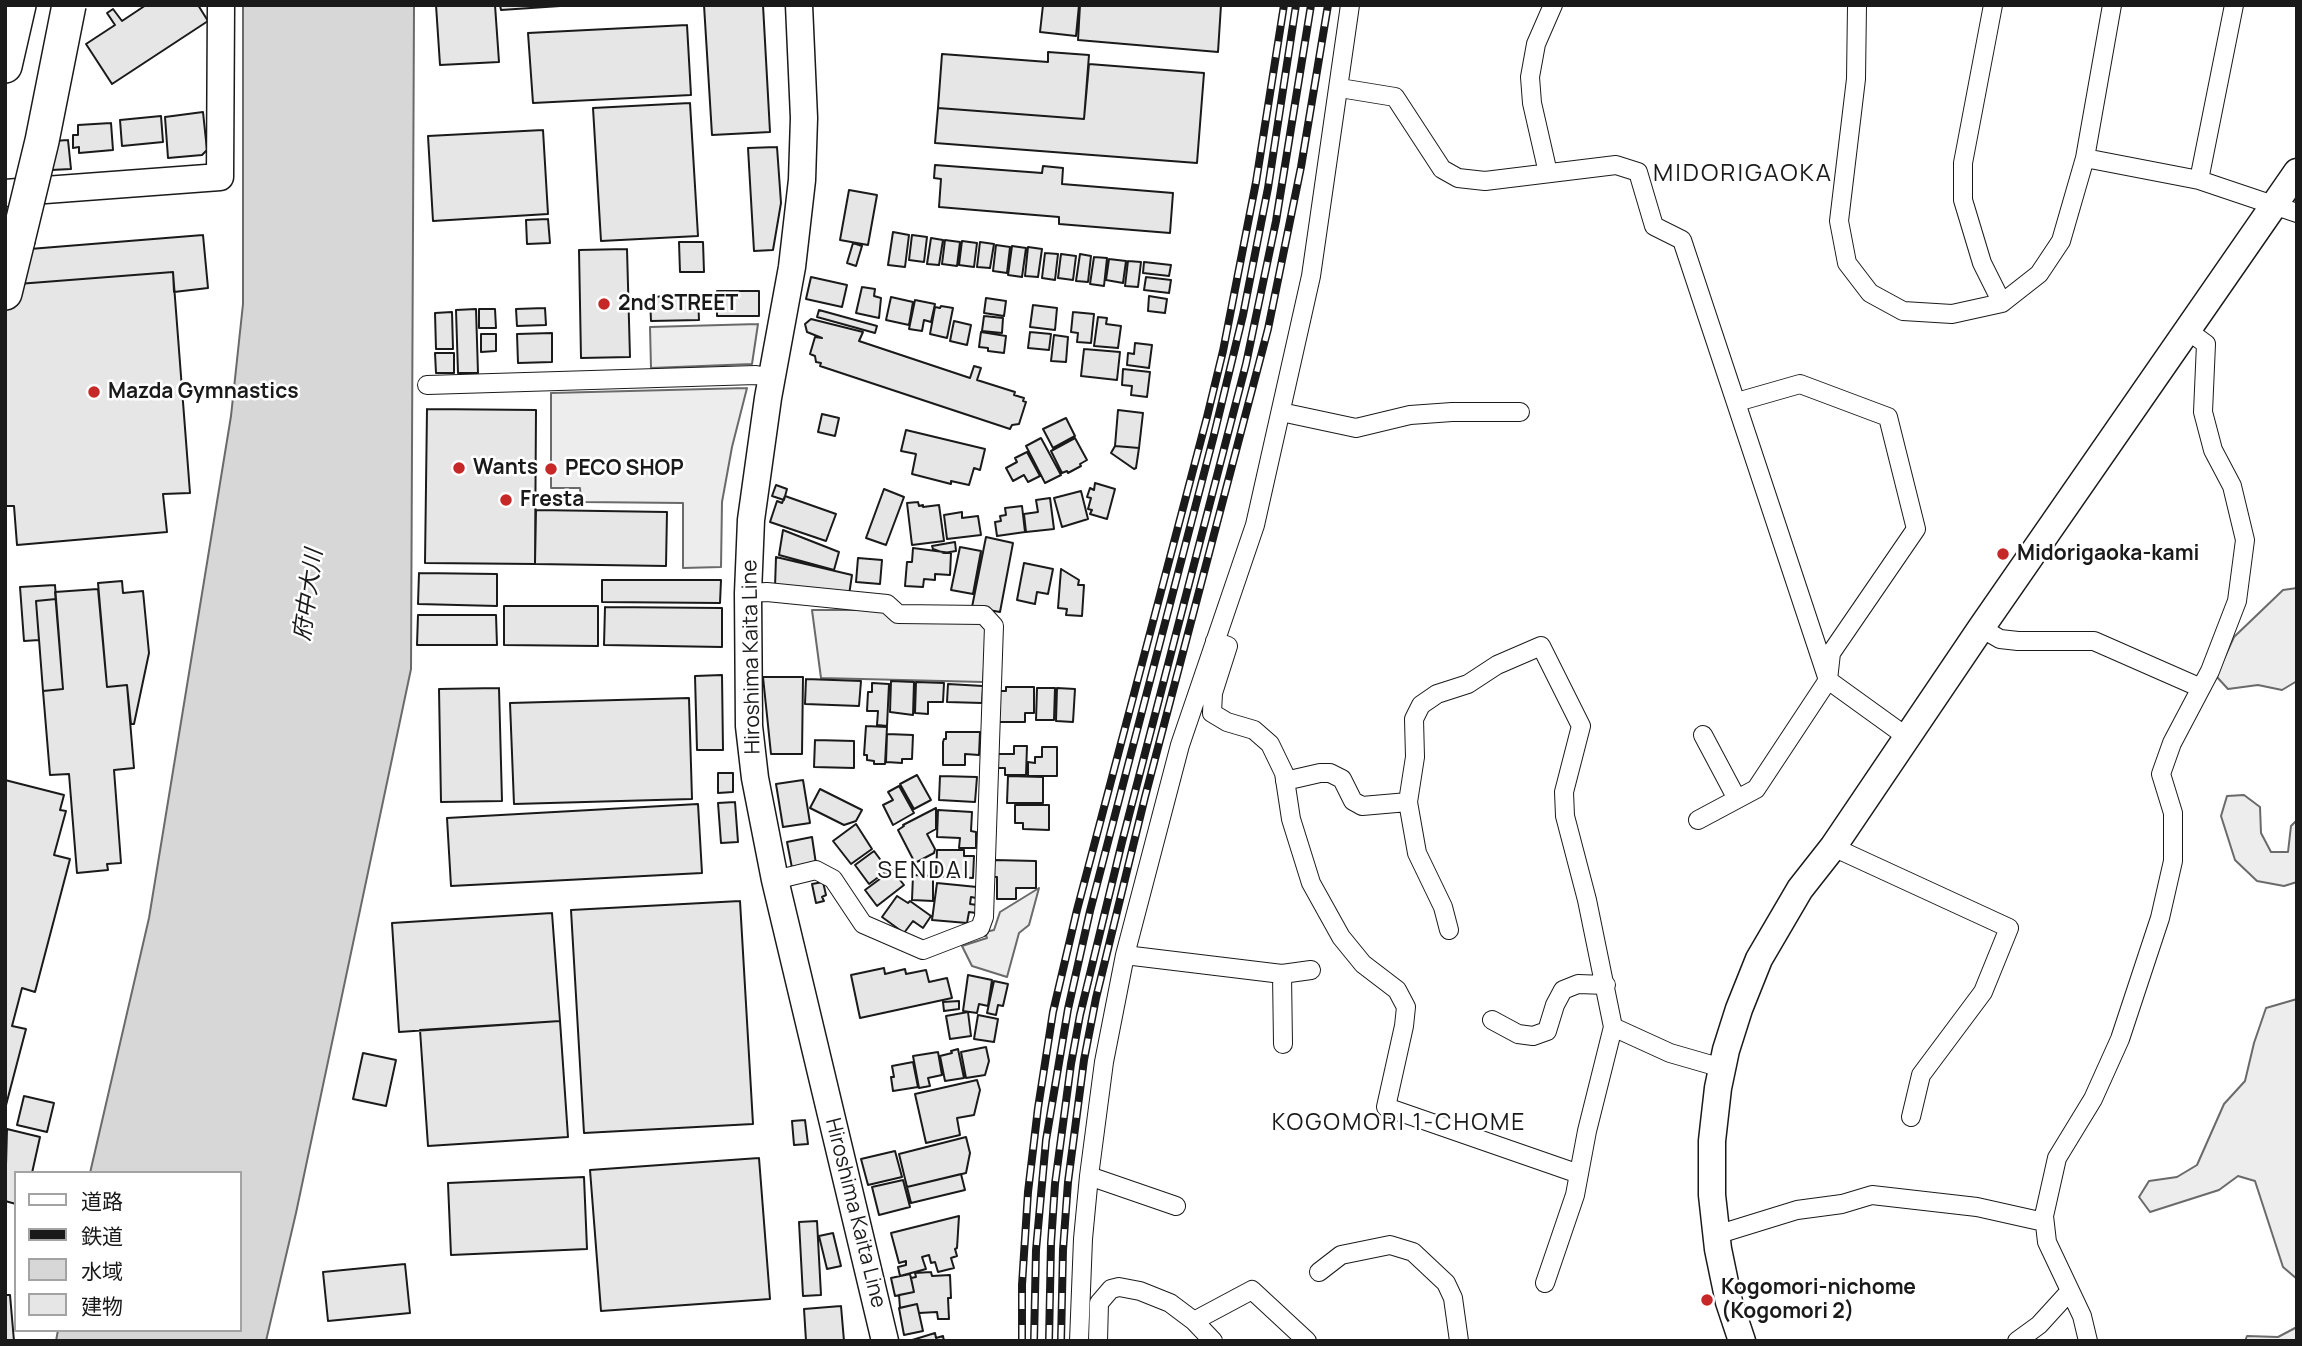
<!DOCTYPE html>
<html>
<head>
<meta charset="utf-8">
<style>
	body { margin:0 }
	#map { position:relative; width:2302px; height:1346px; overflow:hidden; background:#fff; font-family:Manrope,"Noto Sans JP",sans-serif }
	canvas { display:block }
	.frame { position:absolute; inset:0; border:7px solid #1a1a1a; pointer-events:none }
	.legend { position:absolute; left:14px; top:1171px; width:228px; height:161px; box-sizing:border-box; background:#fff; border:2px solid #a3a3a3; margin:0; padding:9px 12px; list-style:none; font-size:21px; color:#1a1a1a }
	.legend li { display:flex; align-items:center; gap:14px; height:35px }
	.legend b { width:35px; border:2px solid #a3a3a3 }
</style>
</head>
<body>
<div id="map">
<canvas width="2302" height="1346"></canvas>
<div class="frame"></div>
<ul class="legend">
<li><b style="height:9px;background:#fff"></b>道路</li>
<li><b style="height:9px;background:#1a1a1a"></b>鉄道</li>
<li><b style="height:19px;background:#d7d7d7"></b>水域</li>
<li><b style="height:19px;background:#e6e6e6"></b>建物</li>
</ul>
</div>
<script>
const context = document.querySelector('canvas').getContext('2d');
context.lineJoin = 'round';
function fill(path, color) { context.fillStyle = color; context.fill(path, 'evenodd'); }
const poly = rows => new Path2D(rows.map(r => 'M' + r).join(''));
function stroke(path, color, width, dash) { context.strokeStyle = color; context.lineWidth = width; context.lineCap = dash ? 'butt' : 'round'; context.setLineDash(dash || []); context.stroke(path); }
function drawText(font, color, halo, rows, align = 'center') {
  context.font = font + ' Manrope,"Noto Sans JP",sans-serif'; context.lineWidth = 5; context.setLineDash([]); context.textBaseline = 'middle'; context.strokeStyle = halo; context.fillStyle = color; for (const [text, x, y, turn = 0] of rows) {
    context.save(); context.translate(x, y); context.rotate((+turn || 0) * Math.PI / 180); context.textAlign = isNaN(turn) ? turn : align; if (halo) context.strokeText(text, 0, 0); context.fillText(text, 0, 0); context.restore();
  }
}
const built = poly([
	[758,324,752,364,651,368,650,327,758,324],
	[747,388,732,447,722,502,721,567,683,568,683,503,581,502,580,488,551,488,551,393,747,388],
	[2297,588,2297,681,2282,690,2258,685,2228,689,2216,676,2234,637,2283,590,2297,588],
	[812,610,891,610,978,619,987,627,983,682,821,678,812,610],
	[2244,795,2260,807,2261,833,2271,852,2288,852,2291,826,2297,820,2297,882,2284,886,2257,881,2235,860,2221,816,2227,796,2244,795],
	[1039,888,1029,925,1019,933,1007,977,972,966,962,946,987,938,985,932,994,930,1000,912,1039,888],
	[2297,999,2297,1279,2283,1267,2255,1181,2238,1176,2219,1190,2150,1212,2139,1197,2149,1181,2177,1177,2197,1165,2224,1104,2245,1081,2254,1043,2266,1008,2297,999],
	[2297,1327,2297,1341,2245,1341,2247,1336,2278,1337,2297,1327]
]);
const water = poly([
	[243,5,414,5,411,669,296,1213,266,1341,56,1341,58,1330,240,1330,240,1173,90,1173,149,918,231,416,243,304,243,5]
]);
const building = poly([
	[146,5,198,5,208,21,112,84,86,44,115,25,107,13,113,9,122,21,146,5],
	[436,5,495,5,499,62,440,65,436,5],
	[500,5,575,5,501,10,500,5],
	[704,5,763,5,770,132,712,135,704,5],
	[1043,5,1079,5,1076,36,1040,32,1043,5],
	[1080,5,1221,5,1218,52,1078,40,1080,5],
	[687,25,691,95,533,103,528,33,687,25],
	[1048,52,1089,55,1084,119,938,108,942,54,1048,62,1048,52],
	[1089,64,1204,73,1197,163,935,143,938,108,1084,119,1089,64],
	[690,103,698,236,601,241,593,108,690,103],
	[203,112,207,150,202,155,168,158,165,117,203,112],
	[161,116,163,142,122,146,120,120,161,116],
	[111,123,113,150,79,153,79,147,73,148,73,135,78,135,78,125,111,123],
	[543,130,548,214,433,221,428,136,543,130],
	[68,140,71,169,51,170,54,141,68,140],
	[777,147,781,203,773,250,754,251,748,148,777,147],
	[935,165,1042,173,1043,166,1063,168,1062,184,1173,193,1170,233,1059,224,1059,217,939,207,941,179,934,178,935,165],
	[849,190,877,195,868,245,840,240,849,190],
	[548,219,550,243,527,244,526,220,548,219],
	[893,232,909,235,905,267,888,265,893,232],
	[203,235,208,288,174,292,173,272,5,285,5,251,203,235],
	[912,235,927,237,924,262,909,260,912,235],
	[931,238,943,240,939,265,927,264,931,238],
	[945,240,960,242,957,266,942,264,945,240],
	[962,241,977,243,974,267,959,265,962,241],
	[679,242,703,242,704,272,680,272,679,242],
	[980,242,994,244,990,268,977,267,980,242],
	[853,243,862,246,856,266,847,263,853,243],
	[996,245,1010,247,1007,273,993,271,996,245],
	[1012,246,1026,248,1022,277,1008,275,1012,246],
	[1028,247,1042,249,1038,277,1025,276,1028,247],
	[627,249,630,357,581,358,579,250,627,249],
	[1045,253,1058,254,1055,280,1042,278,1045,253],
	[1061,254,1076,256,1073,280,1058,278,1061,254],
	[1080,254,1091,256,1088,282,1076,281,1080,254],
	[1094,257,1107,258,1104,286,1090,284,1094,257],
	[1109,259,1126,261,1123,283,1106,280,1109,259],
	[1128,261,1141,262,1138,287,1125,286,1128,261],
	[1144,262,1171,265,1169,276,1143,273,1144,262],
	[173,272,190,493,163,494,167,532,17,545,14,506,5,506,5,285,173,272],
	[811,277,847,285,842,307,806,299,811,277],
	[1146,277,1171,280,1169,293,1144,290,1146,277],
	[862,287,875,289,874,296,881,298,879,318,856,313,862,287],
	[717,291,759,291,759,316,717,316,717,291],
	[698,295,699,320,651,321,650,297,698,295],
	[1149,296,1167,299,1165,313,1148,311,1149,296],
	[891,297,913,302,909,325,886,320,891,297],
	[986,298,1006,301,1004,316,984,313,986,298],
	[915,300,935,304,931,322,924,320,922,331,909,329,915,300],
	[1033,305,1057,308,1055,330,1030,327,1033,305],
	[941,306,953,308,947,338,930,334,935,307,940,308,941,306],
	[545,308,546,325,517,326,516,309,545,308],
	[476,309,478,373,458,373,456,310,476,309],
	[479,309,495,309,496,328,479,328,479,309],
	[819,310,877,326,875,333,817,317,819,310],
	[452,312,453,349,436,349,435,313,452,312],
	[1073,312,1094,314,1091,343,1077,342,1078,333,1071,332,1073,312],
	[984,316,1003,318,1002,333,982,331,984,316],
	[1098,317,1107,318,1106,324,1121,326,1118,348,1094,346,1098,317],
	[811,319,863,332,859,341,970,378,974,366,981,368,977,380,1015,392,1014,395,1024,398,1023,401,1026,402,1019,424,1012,425,1010,429,820,366,821,363,816,362,815,356,810,354,815,337,822,338,807,332,805,324,811,319],
	[954,321,971,325,967,345,950,341,954,321],
	[981,332,1006,336,1004,353,988,351,988,348,979,347,981,332],
	[1030,332,1051,334,1049,350,1028,348,1030,332],
	[552,333,552,362,518,363,517,334,552,333],
	[481,334,496,334,496,351,481,352,481,334],
	[1054,335,1068,337,1066,362,1051,361,1054,335],
	[1135,343,1152,345,1149,368,1127,365,1128,353,1134,354,1135,343],
	[1084,349,1120,352,1117,380,1081,376,1084,349],
	[435,353,454,353,454,373,436,373,435,353],
	[1123,369,1150,372,1147,397,1131,395,1132,386,1122,385,1123,369],
	[427,409,536,410,535,564,425,563,427,409],
	[1118,410,1143,413,1139,448,1115,446,1118,410],
	[822,414,839,418,835,436,818,432,822,414],
	[1066,418,1075,436,1053,448,1043,429,1066,418],
	[906,430,985,449,980,470,974,468,969,485,951,481,951,484,912,474,916,454,901,451,906,430],
	[1041,438,1061,475,1045,483,1026,446,1041,438],
	[1075,438,1087,460,1080,464,1081,466,1068,473,1067,471,1062,473,1051,451,1075,438],
	[1115,446,1139,448,1136,468,1134,469,1111,453,1115,446],
	[1027,452,1040,476,1028,482,1024,475,1013,481,1006,468,1017,462,1015,458,1027,452],
	[1095,483,1115,489,1107,519,1090,514,1092,510,1088,509,1091,498,1087,497,1090,488,1094,490,1095,483],
	[776,485,787,489,784,500,772,496,776,485],
	[884,489,904,497,886,545,866,538,884,489],
	[1081,491,1088,519,1062,527,1054,498,1081,491],
	[785,496,836,514,826,541,770,522,777,501,782,503,785,496],
	[1050,498,1054,529,1026,532,1024,514,1038,512,1036,500,1050,498],
	[918,502,919,506,923,505,923,507,939,505,944,541,912,545,907,503,918,502],
	[1022,506,1025,532,997,536,995,522,1001,521,1000,516,1006,515,1005,508,1022,506],
	[536,510,667,512,666,566,535,564,536,510],
	[962,512,962,518,978,516,981,535,947,539,944,515,962,512],
	[783,530,839,552,834,570,779,555,783,530],
	[986,537,1013,543,1000,612,972,607,986,537],
	[955,542,956,551,944,553,933,549,932,546,955,542],
	[960,547,981,551,973,594,951,590,960,547],
	[913,548,951,553,950,575,935,574,935,580,924,579,923,587,905,586,907,562,912,562,913,548],
	[776,557,852,575,849,595,775,587,776,557],
	[858,558,882,560,880,584,856,582,858,558],
	[1024,563,1053,569,1048,594,1037,592,1035,604,1017,600,1024,563],
	[1061,569,1079,580,1078,585,1084,585,1082,616,1066,615,1067,609,1058,608,1061,569],
	[419,573,497,574,497,606,418,604,419,573],
	[602,580,721,580,720,603,602,602,602,580],
	[122,581,123,593,143,591,149,653,134,724,131,724,127,685,107,687,98,583,122,581],
	[55,585,56,599,36,601,39,640,24,641,20,587,55,585],
	[98,589,107,687,127,685,134,768,114,770,121,863,107,864,108,870,77,873,69,774,50,775,43,691,63,689,55,592,98,589],
	[56,599,63,689,43,691,36,601,56,599],
	[504,606,598,606,598,646,504,645,504,606],
	[605,607,722,608,722,647,604,645,605,607],
	[418,615,496,615,497,645,417,645,418,615],
	[722,675,723,750,697,750,695,676,722,675],
	[763,677,803,677,802,754,771,754,763,677],
	[806,679,861,681,859,706,805,704,806,679],
	[891,681,914,682,913,715,890,712,891,681],
	[916,682,944,683,943,702,928,702,928,714,915,713,916,682],
	[872,683,889,684,887,726,877,725,878,711,867,711,868,692,872,692,872,683],
	[948,684,983,686,982,703,947,702,948,684],
	[1006,687,1034,687,1034,713,1025,713,1025,722,999,722,999,691,1006,691,1006,687],
	[499,688,502,801,441,802,439,689,499,688],
	[1037,688,1055,688,1054,720,1036,720,1037,688],
	[1057,688,1075,689,1073,722,1056,721,1057,688],
	[689,698,692,799,514,804,510,703,689,698],
	[866,726,887,727,885,764,874,764,874,761,867,760,867,755,864,755,866,726],
	[946,732,980,732,979,755,965,754,965,765,943,765,943,742,944,739,946,739,946,732],
	[887,734,913,735,912,759,902,759,902,763,886,762,887,734],
	[815,740,854,741,854,768,814,767,815,740],
	[1014,746,1027,746,1026,775,1005,775,1005,768,994,768,994,754,1014,754,1014,746],
	[1042,747,1057,747,1057,776,1028,776,1028,762,1035,763,1035,757,1042,757,1042,747],
	[718,773,733,773,733,792,718,793,718,773],
	[917,775,931,800,914,809,900,784,917,775],
	[940,776,977,777,975,802,939,800,940,776],
	[1008,776,1043,777,1043,803,1007,803,1008,776],
	[5,780,64,795,60,810,66,811,54,855,70,859,35,992,22,988,12,1026,26,1029,5,1109,5,780],
	[803,780,810,823,783,827,776,784,803,780],
	[899,786,914,813,893,825,883,805,893,800,888,792,899,786],
	[820,789,862,810,856,821,844,825,810,808,820,789],
	[735,802,738,842,721,843,718,803,735,802],
	[698,804,702,873,451,886,447,818,698,804],
	[1015,805,1049,805,1049,830,1023,829,1023,823,1015,823,1015,805],
	[936,808,936,829,927,834,935,849,934,853,915,863,898,830,904,826,903,825,936,808],
	[938,810,972,812,971,831,976,832,976,848,959,848,960,838,937,837,938,810],
	[856,824,872,849,851,864,833,841,856,824],
	[812,837,816,864,792,868,787,842,812,837],
	[937,850,964,850,964,856,974,856,973,878,936,876,937,850],
	[874,851,888,870,869,884,855,865,874,851],
	[994,860,1036,861,1036,888,1016,888,1016,899,997,899,997,877,994,877,994,860],
	[892,870,904,885,877,906,865,890,892,870],
	[913,875,933,876,933,901,912,900,913,875],
	[823,882,826,895,822,897,824,901,816,903,812,884,823,882],
	[937,883,977,887,976,898,971,897,970,904,977,905,976,913,969,912,967,923,932,920,937,883],
	[897,896,908,903,910,901,931,916,923,928,913,921,904,933,882,917,897,896],
	[740,901,753,1124,584,1133,571,910,740,901],
	[552,913,560,1021,399,1032,392,923,552,913],
	[884,968,885,974,905,969,906,974,926,970,929,982,947,978,952,998,860,1018,851,975,884,968],
	[968,975,992,980,988,1006,979,1004,977,1013,963,1011,968,975],
	[994,981,1008,984,1003,1006,998,1005,996,1015,987,1013,994,981],
	[959,1001,959,1009,944,1011,943,1002,959,1001],
	[968,1012,971,1036,950,1039,946,1016,968,1012],
	[978,1015,998,1019,994,1042,974,1039,978,1015],
	[560,1021,568,1137,428,1146,420,1030,560,1021],
	[986,1047,989,1061,985,1075,966,1078,961,1052,986,1047],
	[958,1049,964,1078,945,1081,940,1056,952,1053,951,1051,958,1049],
	[938,1052,942,1075,928,1078,930,1086,919,1088,913,1056,938,1052],
	[363,1053,396,1060,386,1106,353,1099,363,1053],
	[913,1062,918,1087,893,1091,891,1077,894,1077,892,1066,913,1062],
	[977,1080,980,1090,974,1115,957,1118,960,1135,926,1143,915,1094,977,1080],
	[24,1096,54,1103,47,1132,17,1125,24,1096],
	[805,1120,808,1144,794,1145,792,1121,805,1120],
	[7,1129,40,1137,32,1173,16,1173,16,1204,5,1201,7,1129],
	[966,1137,970,1153,966,1173,907,1187,899,1154,966,1137],
	[895,1151,902,1177,868,1185,861,1159,895,1151],
	[759,1158,770,1299,601,1311,590,1170,759,1158],
	[961,1174,965,1190,911,1203,907,1187,961,1174],
	[584,1177,587,1249,451,1255,448,1183,584,1177],
	[903,1180,910,1207,879,1215,872,1187,903,1180],
	[959,1216,957,1248,955,1249,957,1256,951,1258,954,1268,938,1272,935,1262,931,1263,929,1255,922,1257,926,1269,900,1276,898,1267,906,1265,906,1261,899,1263,891,1233,959,1216],
	[817,1221,821,1295,803,1296,799,1222,817,1221],
	[833,1233,841,1266,827,1269,819,1236,833,1233],
	[405,1264,410,1313,328,1321,323,1272,405,1264],
	[931,1272,932,1276,950,1275,951,1298,948,1298,949,1319,938,1319,937,1312,919,1313,917,1304,900,1308,899,1295,914,1292,911,1278,916,1277,915,1273,931,1272],
	[910,1274,914,1292,895,1296,891,1278,910,1274],
	[5,1295,10,1295,14,1341,5,1341,5,1295],
	[917,1304,923,1331,904,1335,899,1308,917,1304],
	[841,1306,844,1341,806,1341,804,1309,841,1306],
	[935,1333,936,1338,943,1336,944,1341,909,1341,935,1333]
]);
const street = poly([
	[1857,5,1856,79,1839,221,1847,263,1870,293,1903,311,1952,314,2002,303,2039,274,2061,241,2085,158,2112,5],
	[1993,5,1963,163,1963,200,1982,263,2002,303],
	[1340,88,1395,97,1442,169,1458,178,1485,181,1616,165,1638,172,1654,226,1682,240,1828,680,1907,737],
	[2085,158,2199,180,2297,213],
	[1548,173,1532,103,1530,77,1536,44,1553,5],
	[2199,180,2234,5],
	[427,385,756,375,772,378],
	[1281,412,1356,428,1410,415,1452,412,1520,412],
	[748,593,767,592,887,604,898,614,984,615,994,626,984,917,980,928,923,950,863,924,833,879,816,870,775,880],
	[1981,628,2000,639,2018,641,2094,641,2201,688],
	[1215,641,1228,646,1213,693,1212,713,1227,722,1254,730,1270,744,1284,773,1291,819,1311,883,1341,937,1363,964,1397,990,1406,1007,1404,1026,1386,1107,1579,1174],
	[1703,735,1737,799],
	[1285,781,1320,773,1330,773,1342,779,1353,801,1362,806,1408,802],
	[1698,820,1756,789,1828,680,1831,653,1916,529,1888,417,1800,384,1737,402],
	[1833,847,2009,928,1983,992,1921,1075,1911,1117],
	[1449,930,1443,907,1417,853,1408,802,1415,757,1414,719,1421,705,1437,694,1468,684,1497,665,1541,646,1581,726,1564,792,1565,816,1587,900,1613,1027,1587,1131,1575,1195,1545,1283],
	[1125,955,1282,974,1311,970],
	[1282,974,1283,1044],
	[1492,1020,1518,1034,1533,1036,1547,1031,1555,1005,1563,990,1578,984,1606,985],
	[1613,1027,1670,1053,1722,1068],
	[1089,1176,1176,1206],
	[1716,1235,1797,1210,1842,1204,1872,1195,1977,1207,2044,1222],
	[1319,1272,1341,1255,1390,1245,1413,1252,1446,1283,1453,1298,1459,1341],
	[1194,1321,1252,1290,1307,1341],
	[1079,1341,1083,1239,1089,1176,1104,1062,1125,955,1180,745,1255,525,1311,276,1350,5],
	[1098,1341,1099,1303,1111,1289,1119,1287,1140,1291,1170,1303,1194,1321,1213,1341],
	[2017,1341,2039,1325,2070,1291],
	[2088,1341,2082,1316,2047,1242,2044,1216,2057,1158,2093,1099,2120,1039,2160,918,2173,861,2173,813,2161,774,2172,743,2210,671,2237,601,2245,540,2232,486,2213,450,2203,412,2206,344,2187,330]
]);
const secondary = poly([
	[799,5,804,118,802,180,792,267,768,398,751,520,748,593,749,726,755,778,775,880,885,1341],
	[5,193,220,177,221,5],
	[1742,1341,1729,1302,1718,1249,1712,1195,1712,1141,1718,1088,1726,1050,1739,1009,1759,959,1800,889,1833,847,1981,628,2297,172]
]);
const highway = poly([
	[5,66,19,5],
	[5,293,18,240]
]);
const rail = poly([
	[1022,1341,1022,1285,1028,1192,1038,1108,1053,1012,1077,910,1207,417,1223,351,1256,182,1284,5],
	[1034,1341,1036,1250,1046,1140,1068,1009,1090,911,1214,435,1243,315,1268,188,1296,5],
	[1049,1341,1051,1243,1055,1184,1071,1064,1080,1015,1122,842,1246,364,1276,221,1311,5],
	[1061,1341,1063,1250,1068,1182,1084,1060,1096,998,1145,797,1268,329,1301,167,1328,5]
]);
const highwayBridge = poly([
	[18,240,42,141,69,5]
]);
const markers = [
	[604,304,7,"#c62828"],
	[94,392,7,"#c62828"],
	[459,468,7,"#c62828"],
	[551,469,7,"#c62828"],
	[506,500,7,"#c62828"],
	[2003,554,7,"#c62828"],
	[1707,1300,7,"#c62828"]
];
const poiNames = [
	["2nd STREET",618,304],
	["Mazda Gymnastics",108,392],
	["Wants",473,468],
	["PECO SHOP",565,469],
	["Fresta",520,500],
	["Midorigaoka-kami",2017,554],
	["Kogomori-nichome",1721,1288],
	["(Kogomori 2)",1721,1312]
];
const streetNames = [
	["Hiroshima Kaita Line",752,657,-91],
	["Hiroshima Kaita Line",855,1213,76]
];
const waterNames = [
	["府中大川",309,595,-82]
];
const neighbourhoodNames = [
	["KOGOMORI 1-CHOME",1399,1124]
];
const quarterNames = [
	["MIDORIGAOKA",1743,174],
	["SENDAI",924,871]
];
fill(built, '#ededed');
stroke(built, '#6a6a6a', 2);
fill(water, '#d7d7d7');
stroke(water, '#6a6a6a', 2);
fill(building, '#e6e6e6');
stroke(building, '#1a1a1a', 2);
stroke(street, '#1a1a1a', 20);
stroke(secondary, '#1a1a1a', 29);
stroke(highway, '#1a1a1a', 36);
stroke(street, '#fff', 18);
stroke(secondary, '#fff', 26);
stroke(highway, '#fff', 33);
stroke(rail, '#1a1a1a', 8);
stroke(rail, '#fff', 5, [16]);
stroke(highwayBridge, '#1a1a1a', 36, []);
stroke(highwayBridge, '#fff', 33);
for (const [x, y, r, color] of markers) { const dot = new Path2D(); dot.arc(x, y, r, 0, 2 * Math.PI); context.fillStyle = color; context.fill(dot); stroke(dot, '#fff', 2.5); }
drawText('bold 21px', '#1a1a1a', '#fff', poiNames, 'left');
drawText('21px', '#1a1a1a', '#fff', streetNames);
drawText('italic 23px', '#1a1a1a', '#fff', waterNames);
context.letterSpacing = '2px';
drawText('23px', '#1a1a1a', '#fff', neighbourhoodNames);
context.letterSpacing = '0px';
context.letterSpacing = '2px';
drawText('24px', '#1a1a1a', '#fff', quarterNames);
context.letterSpacing = '0px';
</script>
</body>
</html>
